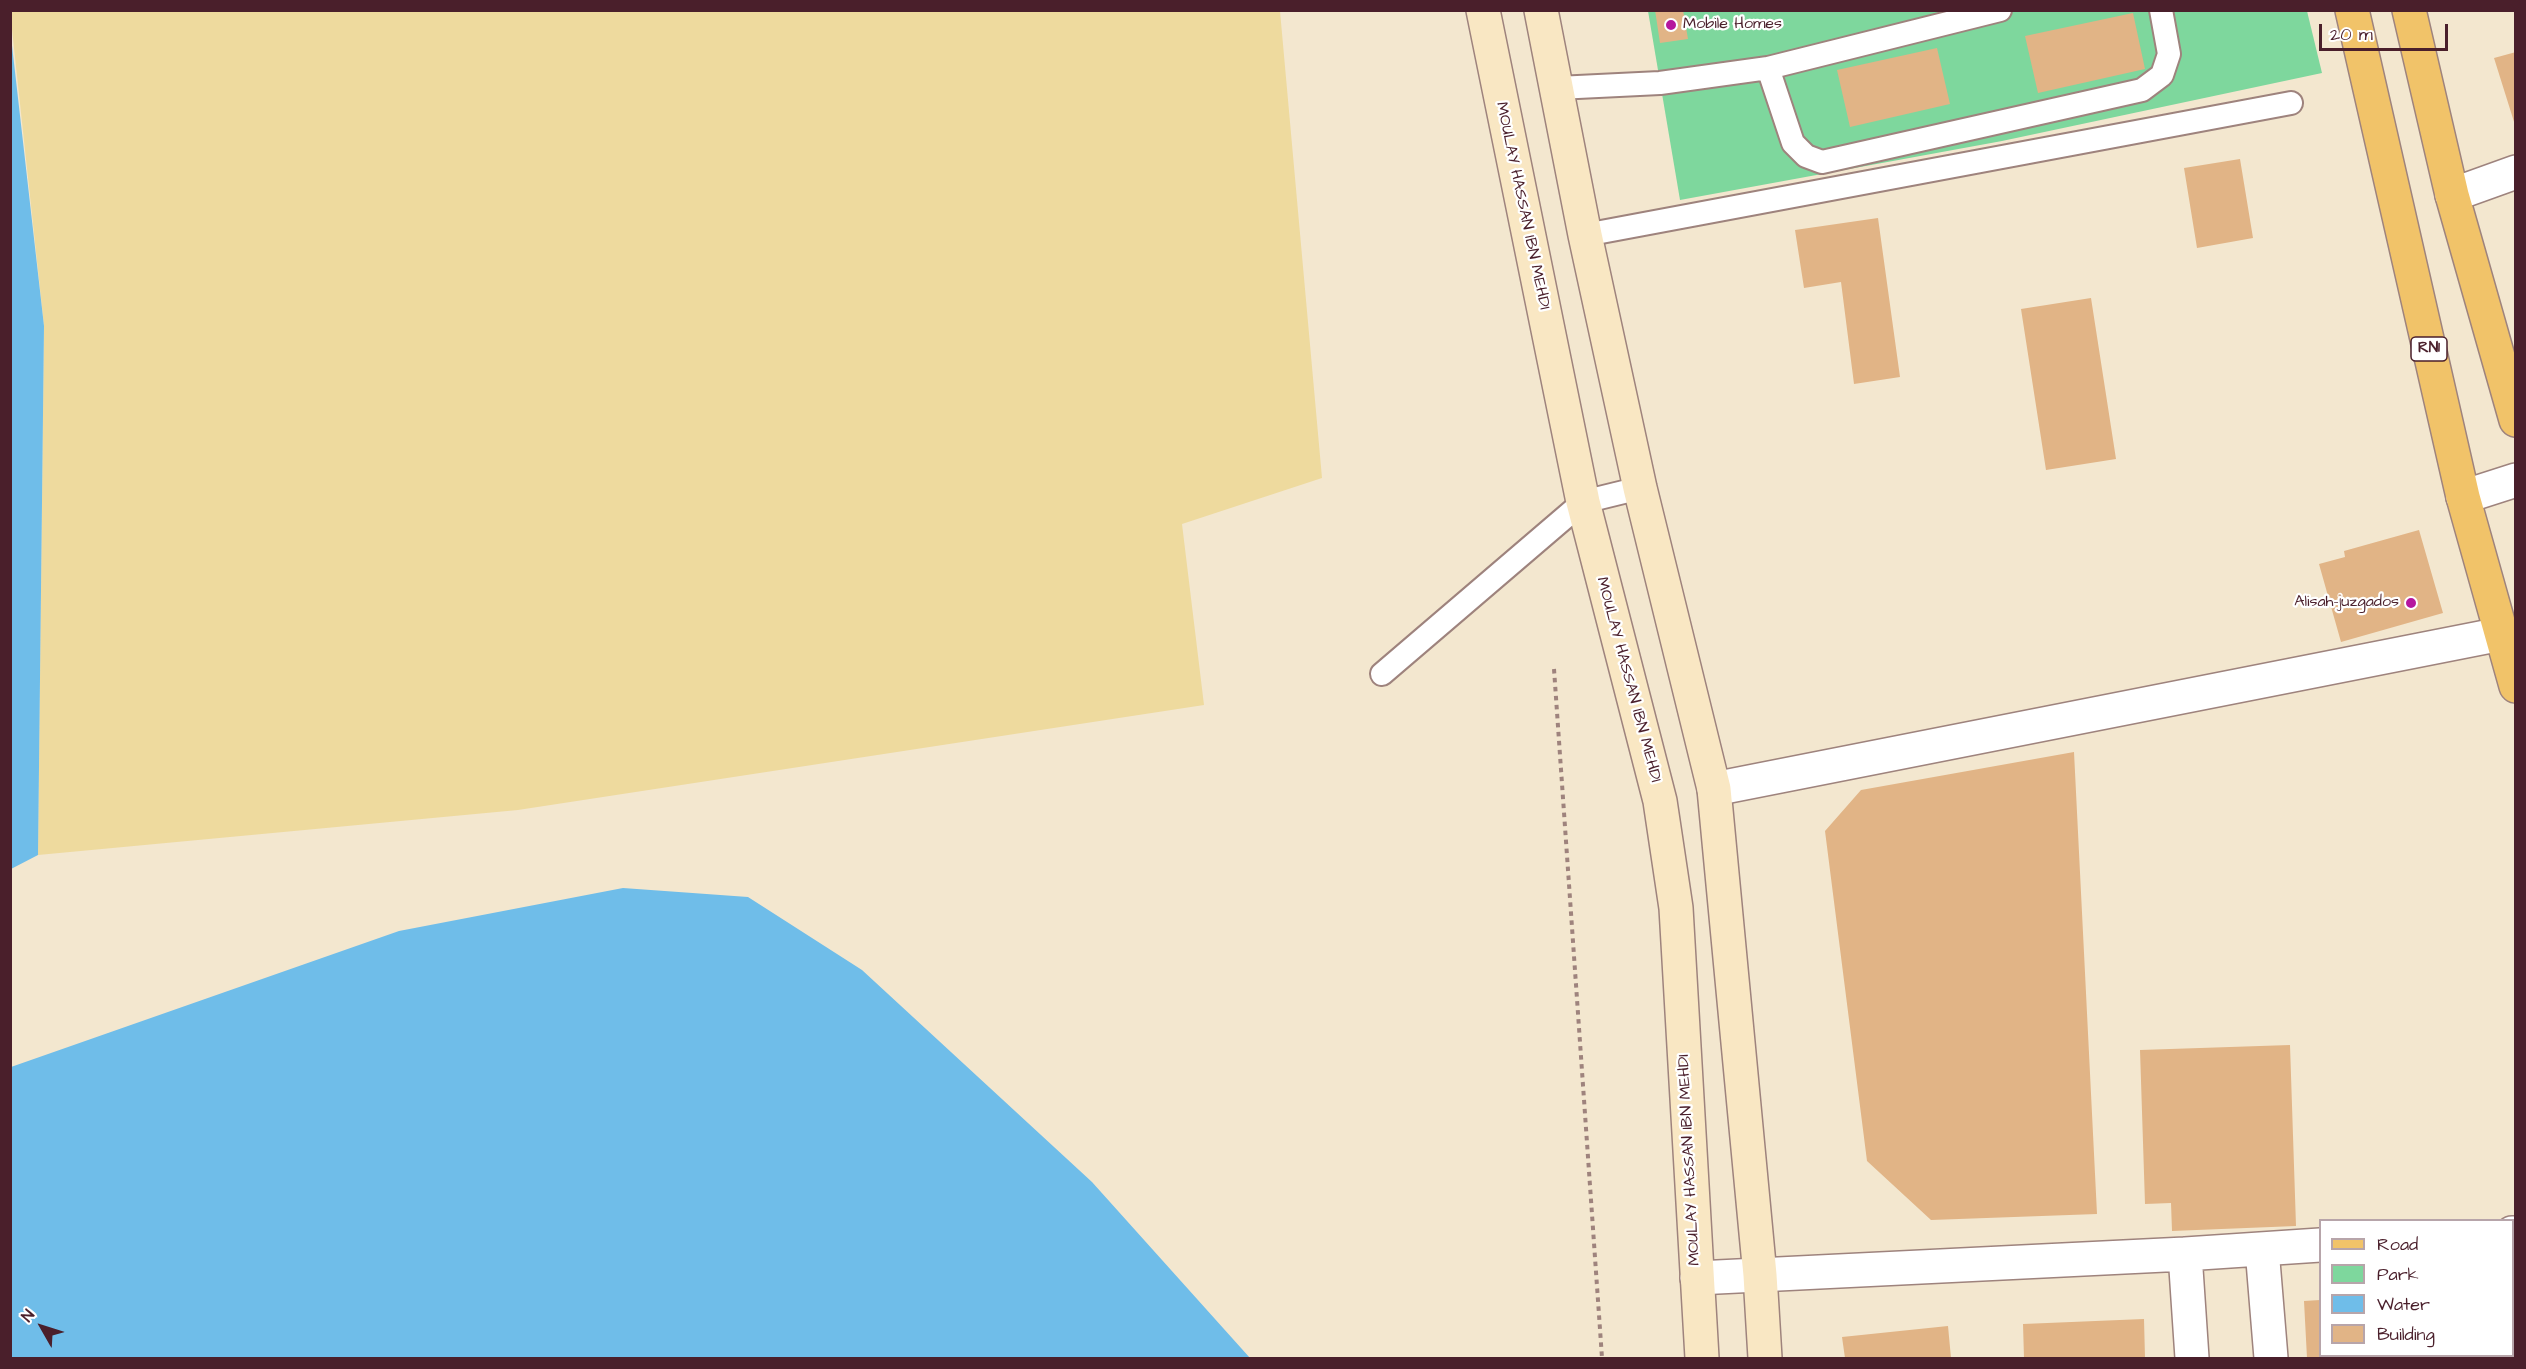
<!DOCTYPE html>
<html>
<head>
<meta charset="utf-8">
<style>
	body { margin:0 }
	#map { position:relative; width:2526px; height:1369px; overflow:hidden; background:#f3e7cf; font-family:"Architects Daughter",sans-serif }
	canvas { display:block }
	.frame { position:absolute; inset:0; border:12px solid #4a1f2b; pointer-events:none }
	.legend { position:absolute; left:2319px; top:1219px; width:195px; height:138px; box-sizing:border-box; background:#fff; border:2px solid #b7a5aa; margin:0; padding:8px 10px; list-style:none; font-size:18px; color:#4a1f2b }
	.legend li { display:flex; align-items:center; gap:12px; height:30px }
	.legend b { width:30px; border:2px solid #b7a5aa }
	.north { position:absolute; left:12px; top:1297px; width:60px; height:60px; -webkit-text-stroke:4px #fff; paint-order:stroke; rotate:309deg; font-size:16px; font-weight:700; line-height:24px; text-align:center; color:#4a1f2b }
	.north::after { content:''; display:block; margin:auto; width:21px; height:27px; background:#4a1f2b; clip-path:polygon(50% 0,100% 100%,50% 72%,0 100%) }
	.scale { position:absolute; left:2319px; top:24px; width:129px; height:27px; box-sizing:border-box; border:3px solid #4a1f2b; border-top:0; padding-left:8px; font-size:18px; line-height:21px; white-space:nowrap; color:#4a1f2b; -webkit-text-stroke:4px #fff; paint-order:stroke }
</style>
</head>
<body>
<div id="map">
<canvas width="2526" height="1369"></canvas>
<div class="frame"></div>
<ul class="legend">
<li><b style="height:8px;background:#f1c369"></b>Road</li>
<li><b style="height:16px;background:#7ed79d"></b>Park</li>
<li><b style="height:16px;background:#6fbde9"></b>Water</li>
<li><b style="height:16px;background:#e1b486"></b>Building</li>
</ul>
<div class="north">N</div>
<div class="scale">20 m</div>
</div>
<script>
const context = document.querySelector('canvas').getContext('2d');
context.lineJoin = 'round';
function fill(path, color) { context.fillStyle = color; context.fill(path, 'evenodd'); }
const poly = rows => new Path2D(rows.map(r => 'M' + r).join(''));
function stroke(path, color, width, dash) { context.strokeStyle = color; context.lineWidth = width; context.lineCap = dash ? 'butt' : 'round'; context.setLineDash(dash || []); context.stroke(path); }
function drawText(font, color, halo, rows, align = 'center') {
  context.font = font + ' "Architects Daughter",sans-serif'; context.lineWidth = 4.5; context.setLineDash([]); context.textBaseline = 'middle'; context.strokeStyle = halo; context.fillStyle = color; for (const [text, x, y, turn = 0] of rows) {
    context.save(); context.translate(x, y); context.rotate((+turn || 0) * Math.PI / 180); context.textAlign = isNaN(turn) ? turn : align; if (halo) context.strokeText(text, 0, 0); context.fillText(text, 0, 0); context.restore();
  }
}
const green = poly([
	[1648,11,2307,11,2322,73,2002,141,1680,200]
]);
const sand = poly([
	[10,11,1280,11,1322,478,1182,524,1204,705,518,810,38,855,44,326]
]);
const water = poly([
	[10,28,44,326,38,855,11,869],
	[623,888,748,897,862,970,1092,1182,1250,1358,11,1358,11,1067,399,931]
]);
const building = poly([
	[1655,10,1683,10,1688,39,1660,43],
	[2133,13,2145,69,2038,93,2025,36],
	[1937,48,1950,104,1850,127,1837,70],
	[2516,52,2516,125,2515,125,2494,58],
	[2240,159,2253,238,2197,248,2184,168],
	[1878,218,1900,377,1854,384,1841,282,1804,288,1795,230],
	[2091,298,2116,459,2046,470,2021,309],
	[2419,530,2443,613,2341,642,2319,564,2345,557,2344,551],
	[2074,752,2097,1214,1931,1220,1867,1161,1825,831,1861,790],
	[2290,1045,2296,1226,2172,1231,2171,1203,2145,1204,2140,1050],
	[2512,1287,2516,1287,2516,1358,2307,1358,2304,1301,2320,1300,2320,1356,2512,1356],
	[2144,1319,2145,1358,2024,1358,2023,1324],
	[1948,1326,1951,1358,1845,1358,1842,1337]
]);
const path = poly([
	[1554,669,1602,1358]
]);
const lane = poly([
	[1768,68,1793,143,1806,156,1822,162,2142,90,2162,75,2169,54,2161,10],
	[1557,88,1660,83,1768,68,2000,10],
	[1585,235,2291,103],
	[1382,674,1583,502,1640,488]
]);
const street = poly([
	[2452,195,2516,172],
	[2463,497,2516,480],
	[1714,789,2501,634],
	[2512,1233,2516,1233],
	[2262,1249,2271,1358],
	[2185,1254,2192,1358],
	[1697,1278,2185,1254,2320,1245]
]);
const secondary = poly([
	[1483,10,1583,502,1660,801,1676,908,1702,1358],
	[1541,10,1585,235,1640,488,1714,789,1760,1275,1765,1358]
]);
const primary = poly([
	[2352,10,2463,497,2516,686],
	[2409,10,2452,195,2516,420]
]);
const markers = [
	[1671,25,6,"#b5179e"],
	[2411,603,6,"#b5179e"]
];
const shields = [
	[2429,349,36]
];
const shieldNames = [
	["RN1",2429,349]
];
const poiNames = [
	["Mobile Homes",1683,25],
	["Alisah-juzgados",2399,603,"right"]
];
const streetNames = [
	["MOULAY HASSAN IBN MEHDI",1522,206,78],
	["MOULAY HASSAN IBN MEHDI",1628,680,75],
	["MOULAY HASSAN IBN MEHDI",1690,1160,-93]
];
fill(green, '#7ed79d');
fill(sand, '#eeda9e');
fill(water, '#6fbde9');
fill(building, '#e1b486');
stroke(lane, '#9e837d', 26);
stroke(street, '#9e837d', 36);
stroke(secondary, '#9e837d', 36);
stroke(primary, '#9e837d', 36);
stroke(path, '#9e837d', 4, [4.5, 4.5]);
stroke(lane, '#fff', 22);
stroke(street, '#fff', 33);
stroke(secondary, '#f9e7c3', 33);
stroke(primary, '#f1c369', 33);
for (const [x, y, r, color] of markers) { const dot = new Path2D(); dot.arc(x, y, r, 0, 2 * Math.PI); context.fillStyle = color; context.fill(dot); stroke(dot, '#fff', 2); }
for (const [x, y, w] of shields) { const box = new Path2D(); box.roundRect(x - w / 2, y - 12, w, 24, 4.5); context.fillStyle = '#fff'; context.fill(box); stroke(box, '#4a1f2b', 1.5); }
drawText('bold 15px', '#4a1f2b', null, shieldNames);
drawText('16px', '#4a1f2b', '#fff', poiNames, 'left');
drawText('16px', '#4a1f2b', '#fff', streetNames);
</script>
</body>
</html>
